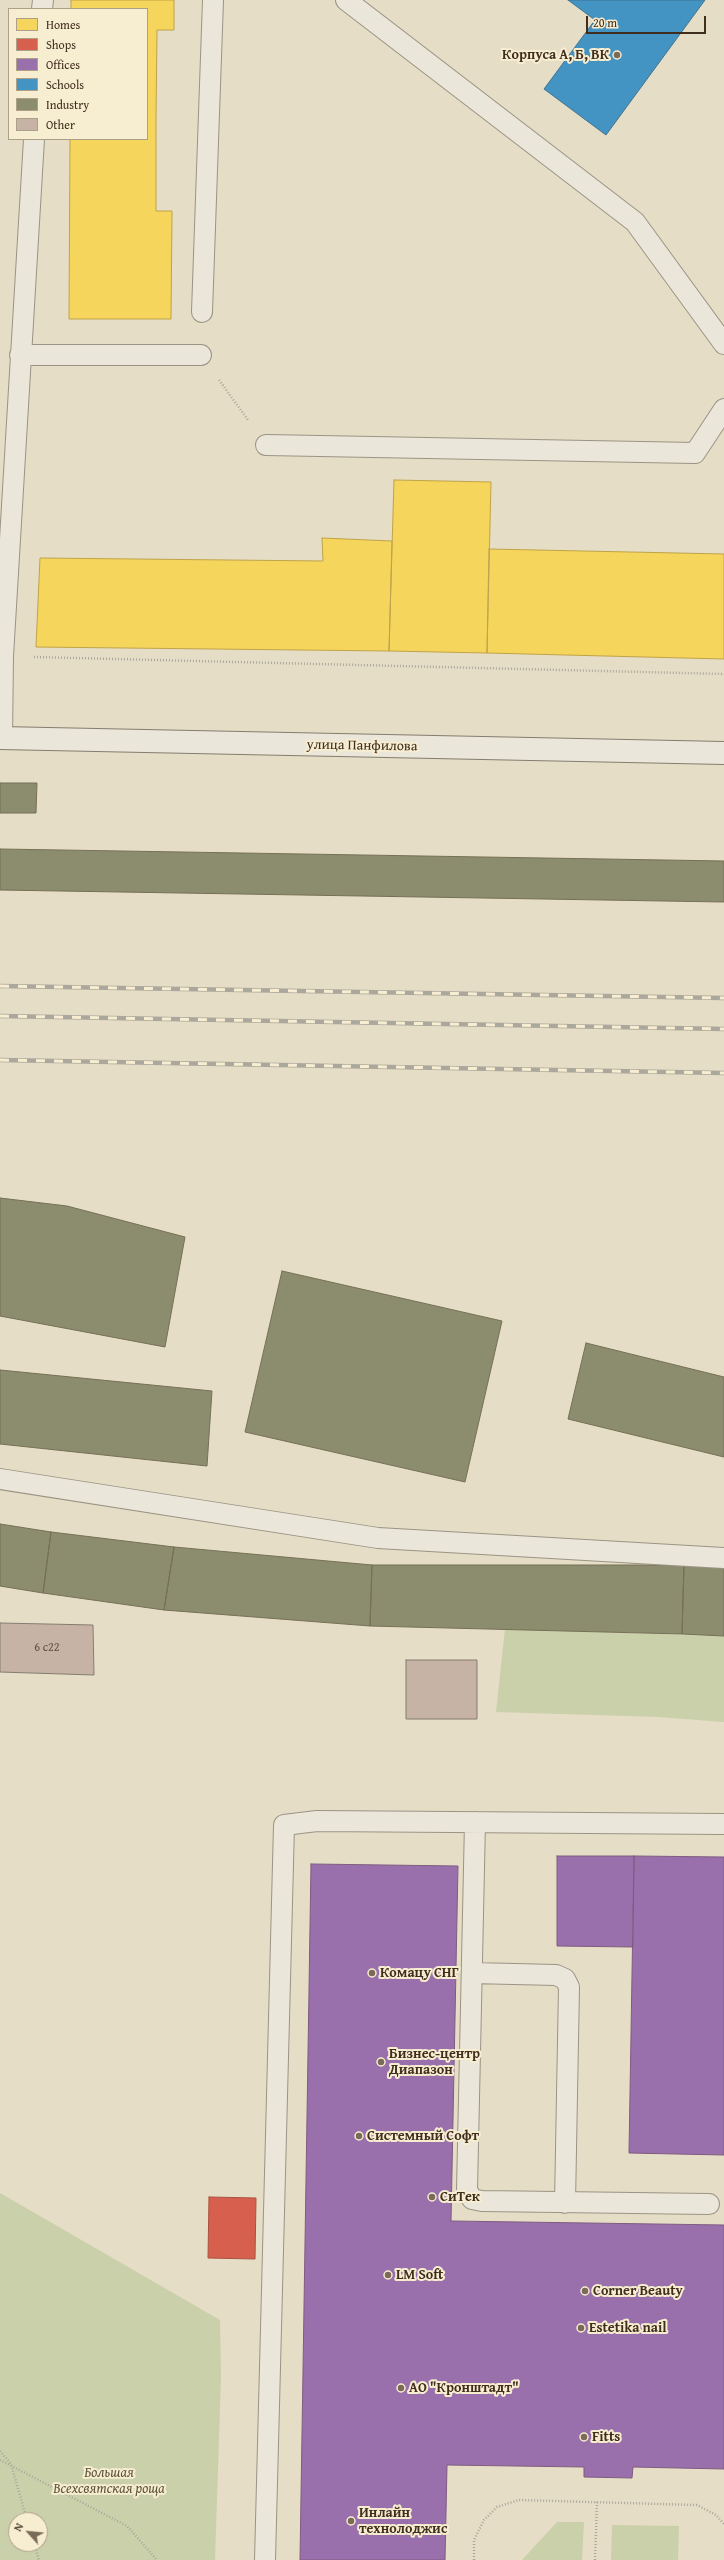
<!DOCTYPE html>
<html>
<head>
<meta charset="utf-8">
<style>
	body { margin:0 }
	#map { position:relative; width:724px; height:2560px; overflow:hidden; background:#e5ddc5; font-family:"Gentium Book Plus",serif }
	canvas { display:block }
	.legend { position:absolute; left:8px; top:8px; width:140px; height:132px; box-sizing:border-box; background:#f7edd1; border:1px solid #ada089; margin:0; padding:5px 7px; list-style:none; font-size:12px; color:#3f2d1d }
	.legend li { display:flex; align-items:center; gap:8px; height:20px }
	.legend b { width:20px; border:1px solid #ada089 }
	.north { position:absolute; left:8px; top:2512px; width:40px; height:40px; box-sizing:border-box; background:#f7edd1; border:1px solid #ada089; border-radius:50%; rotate:297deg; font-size:11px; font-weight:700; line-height:16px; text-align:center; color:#3f2d1d }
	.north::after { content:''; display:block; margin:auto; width:14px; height:18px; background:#796b58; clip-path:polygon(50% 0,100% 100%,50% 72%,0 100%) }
	.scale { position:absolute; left:586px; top:16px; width:120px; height:18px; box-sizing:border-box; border:2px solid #3f2d1d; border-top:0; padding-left:5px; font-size:12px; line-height:14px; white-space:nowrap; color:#3f2d1d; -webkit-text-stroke:3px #f7edd1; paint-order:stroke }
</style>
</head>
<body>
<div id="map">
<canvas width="724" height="2560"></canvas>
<ul class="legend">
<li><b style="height:11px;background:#f6d55c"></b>Homes</li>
<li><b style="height:11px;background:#d6604d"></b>Shops</li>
<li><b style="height:11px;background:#9970ab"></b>Offices</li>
<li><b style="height:11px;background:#4393c3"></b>Schools</li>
<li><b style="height:11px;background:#8c8c6e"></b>Industry</li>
<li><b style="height:11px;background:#c6b3a5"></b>Other</li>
</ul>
<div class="north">N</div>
<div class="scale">20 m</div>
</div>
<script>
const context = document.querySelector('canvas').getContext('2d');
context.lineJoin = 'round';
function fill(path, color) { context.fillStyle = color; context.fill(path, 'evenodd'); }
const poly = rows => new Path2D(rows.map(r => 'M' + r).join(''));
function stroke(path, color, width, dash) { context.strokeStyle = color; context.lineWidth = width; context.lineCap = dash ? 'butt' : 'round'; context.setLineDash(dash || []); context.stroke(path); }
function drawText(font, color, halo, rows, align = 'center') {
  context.font = font + ' "Gentium Book Plus",serif'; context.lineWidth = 4; context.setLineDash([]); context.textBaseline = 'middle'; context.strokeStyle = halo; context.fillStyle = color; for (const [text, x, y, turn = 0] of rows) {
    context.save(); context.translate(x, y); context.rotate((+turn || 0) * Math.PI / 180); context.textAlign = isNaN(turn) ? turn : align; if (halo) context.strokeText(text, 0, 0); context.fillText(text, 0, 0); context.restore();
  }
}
const green = poly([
	[505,1629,724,1636,724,1722,658,1717,496,1712],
	[0,2193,220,2320,221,2377,215,2560,0,2560],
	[16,2520,40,2520,40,2544,16,2544],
	[557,2522,584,2522,582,2560,522,2560],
	[612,2525,679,2526,678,2560,611,2560]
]);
const homes = poly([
	[71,0,174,0,174,30,157,30,156,120,156,211,172,211,171,319,69,319,70,139,147,139,147,9,71,9,71,0],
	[394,480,491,482,487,653,389,651,394,480],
	[322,538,392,541,389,651,36,647,40,558,323,561,322,538],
	[489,549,724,554,724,659,487,653,489,549]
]);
const shops = poly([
	[209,2197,256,2198,255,2259,208,2258,209,2197]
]);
const offices = poly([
	[557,1856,634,1856,633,1947,557,1946,557,1856],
	[634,1856,724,1857,724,2155,629,2153,634,1856],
	[311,1864,458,1866,451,2221,724,2225,724,2469,633,2467,632,2478,584,2477,584,2467,447,2465,445,2560,300,2560,311,1864]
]);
const schools = poly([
	[568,0,705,0,606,135,544,89,595,20,568,0]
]);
const industry = poly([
	[0,783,37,783,36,813,0,813,0,783],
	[0,849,724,861,724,902,0,890,0,849],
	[0,1198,67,1206,185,1237,165,1347,0,1316,0,1198],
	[282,1271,502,1321,465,1482,245,1432,282,1271],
	[586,1343,724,1377,724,1457,568,1419,586,1343],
	[0,1370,212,1391,207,1466,0,1444,0,1370],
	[0,1524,51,1532,43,1593,0,1586,0,1524],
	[51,1532,174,1547,164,1610,43,1593,51,1532],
	[174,1547,372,1565,370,1626,164,1610,174,1547],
	[372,1565,684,1565,682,1634,370,1626,372,1565],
	[684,1565,724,1568,724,1636,682,1634,684,1565]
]);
const building = poly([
	[0,1623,93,1625,94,1675,0,1672,0,1623],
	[406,1660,477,1660,477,1719,406,1719,406,1660]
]);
const path = poly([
	[219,380,248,420],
	[34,657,724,674],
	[0,2451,11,2464,27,2520],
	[0,2460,127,2526,157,2560],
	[34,2544,39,2560],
	[474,2560,474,2540,484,2520,497,2507,519,2500,697,2505,716,2515,724,2524],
	[595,2560,597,2502]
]);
const lane = poly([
	[346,0,635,222,724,344],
	[42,9,43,0],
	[202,312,213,0],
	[20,355,201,355],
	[266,445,695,453,724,409],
	[2,738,3,656,34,139],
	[0,1479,378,1538,724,1558],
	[475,1822,467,2190,472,2199,482,2201,709,2204],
	[472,1973,556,1975,565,1979,569,1987,565,2203],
	[265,2560,284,1825,317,1821,724,1824]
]);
const secondary = poly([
	[0,738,724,753]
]);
const rail = poly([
	[0,986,724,998],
	[0,1016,724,1029],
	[0,1060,724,1073]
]);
const markers = [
	[617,55,4,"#796b58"],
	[372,1973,4,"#796b58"],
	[381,2062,4,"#796b58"],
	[359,2136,4,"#796b58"],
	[432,2197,4,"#796b58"],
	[388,2275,4,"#796b58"],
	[585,2291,4,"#796b58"],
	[581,2328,4,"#796b58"],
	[401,2388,4,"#796b58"],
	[584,2437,4,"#796b58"],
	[351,2521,4,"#796b58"]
];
const numberNames = [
	["6 с22",47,1648]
];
const poiNames = [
	["Корпуса А, Б, ВК",609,55,"right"],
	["Комацу СНГ",380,1973],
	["Бизнес-центр",389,2054],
	["Диапазон",389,2070],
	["Системный Софт",367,2136],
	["СиТек",440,2197],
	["LM Soft",396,2275],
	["Corner Beauty",593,2291],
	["Estetika nail",589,2328],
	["АО \"Кронштадт\"",409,2388],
	["Fitts",592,2437],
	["Инлайн",359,2513],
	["технолоджис",359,2529]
];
const streetNames = [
	["улица Панфилова",362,746,1]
];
const parkNames = [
	["Большая",109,2473],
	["Всехсвятская роща",109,2489]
];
fill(green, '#cad0aa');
fill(homes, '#f6d55c');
stroke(homes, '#bfa349', 1);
fill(shops, '#d6604d');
stroke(shops, '#a9513f', 1);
fill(offices, '#9970ab');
stroke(offices, '#7e5c80', 1);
fill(schools, '#4393c3');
stroke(schools, '#427491', 1);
fill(industry, '#8c8c6e');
stroke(industry, '#757056', 1);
fill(building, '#c6b3a5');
stroke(building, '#847d6f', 1);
stroke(lane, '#9b9485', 22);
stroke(secondary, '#847d6f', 24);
stroke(path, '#aba79c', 2.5, [1, 2]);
stroke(lane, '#eae6d9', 20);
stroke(secondary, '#eae6d9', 22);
stroke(rail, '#aba79c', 4.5);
stroke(rail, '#f7edd1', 3, [9]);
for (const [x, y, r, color] of markers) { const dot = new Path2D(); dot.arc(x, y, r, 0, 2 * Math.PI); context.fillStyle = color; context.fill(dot); stroke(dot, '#f7edd1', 1.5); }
drawText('12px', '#614e3f', null, numberNames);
drawText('bold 14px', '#3f2d1d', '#f7edd1', poiNames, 'left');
drawText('14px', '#3f2d1d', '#f7edd1', streetNames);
drawText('italic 14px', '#5c533b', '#f7edd1', parkNames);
</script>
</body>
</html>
